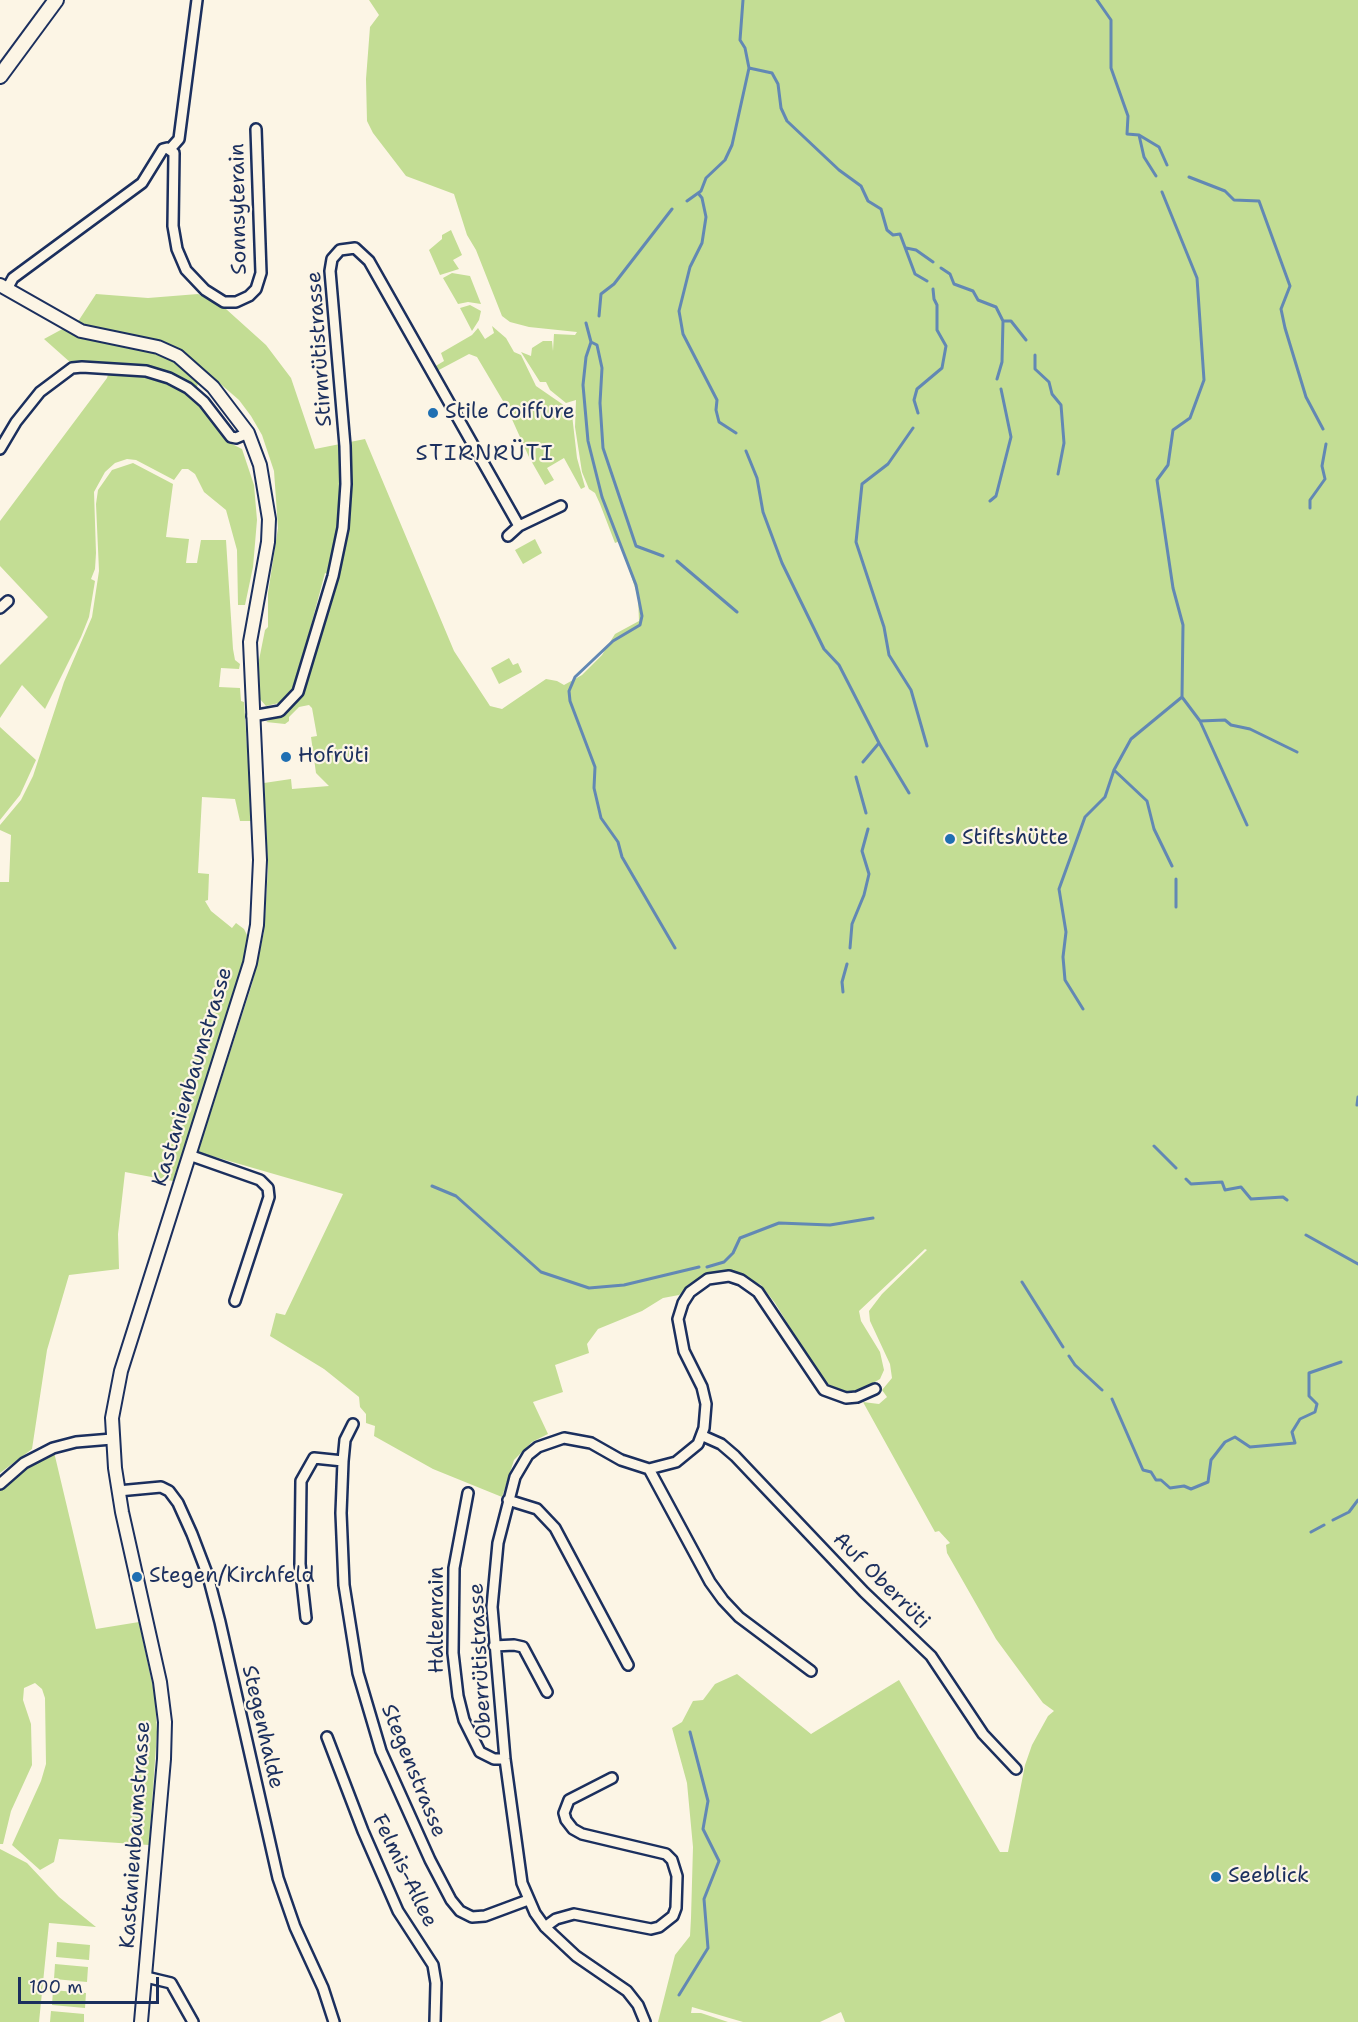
<!DOCTYPE html>
<html>
<head>
<meta charset="utf-8">
<style>
	body { margin:0 }
	#map { position:relative; width:1358px; height:2022px; overflow:hidden; background:#fcf5e5; font-family:"Shantell Sans",sans-serif }
	canvas { display:block }
	.scale { position:absolute; left:18px; top:1977px; width:141px; height:27px; box-sizing:border-box; border:3px solid #1b2f5e; border-top:0; padding-left:8px; font-size:18px; line-height:21px; white-space:nowrap; color:#1b2f5e; -webkit-text-stroke:4px #fcf5e5; paint-order:stroke }
</style>
</head>
<body>
<div id="map">
<canvas width="1358" height="2022"></canvas>
<div class="scale">100 m</div>
</div>
<script>
const context = document.querySelector('canvas').getContext('2d');
context.lineJoin = 'round';
function fill(path, color) { context.fillStyle = color; context.fill(path, 'evenodd'); }
const poly = rows => new Path2D(rows.map(r => 'M' + r).join(''));
function stroke(path, color, width, dash) { context.strokeStyle = color; context.lineWidth = width; context.lineCap = dash ? 'butt' : 'round'; context.setLineDash(dash || []); context.stroke(path); }
function drawText(font, color, halo, rows, align = 'center') {
  context.font = font + ' "Shantell Sans",sans-serif'; context.lineWidth = 4.5; context.setLineDash([]); context.textBaseline = 'middle'; context.strokeStyle = halo; context.fillStyle = color; for (const [text, x, y, turn = 0] of rows) {
    context.save(); context.translate(x, y); context.rotate((+turn || 0) * Math.PI / 180); context.textAlign = isNaN(turn) ? turn : align; if (halo) context.strokeText(text, 0, 0); context.fillText(text, 0, 0); context.restore();
  }
}
const green = poly([
	[369,0,1358,0,1358,2022,845,2022,841,2012,820,2022,743,2022,692,2007,691,2013,701,2013,728,2022,658,2022,675,1955,690,1936,691,1918,693,1847,687,1783,672,1728,682,1722,693,1701,703,1700,715,1684,737,1674,811,1734,899,1680,1000,1852,1008,1852,1025,1765,1032,1745,1048,1716,1054,1711,1043,1703,996,1639,947,1553,946,1545,950,1543,939,1531,935,1532,863,1402,879,1404,887,1397,882,1390,892,1378,890,1364,870,1321,869,1311,882,1294,927,1250,925,1249,859,1311,861,1321,880,1352,884,1370,880,1379,859,1391,842,1392,823,1381,775,1303,761,1285,739,1274,721,1272,701,1277,679,1295,663,1298,642,1311,598,1329,587,1344,589,1353,555,1365,563,1392,533,1402,548,1434,532,1442,514,1460,502,1497,433,1469,374,1436,375,1426,366,1423,366,1414,360,1407,359,1397,324,1369,270,1336,276,1313,285,1315,343,1194,198,1152,252,984,264,932,268,869,264,783,291,779,292,789,329,786,316,773,311,737,317,736,312,708,309,705,299,707,289,717,289,721,285,724,266,722,290,708,304,690,335,576,325,573,295,685,279,703,266,706,259,698,258,665,265,630,268,627,268,593,278,528,274,471,262,435,251,416,239,400,202,368,196,391,186,382,158,368,99,367,71,363,44,339,79,320,96,294,148,298,198,294,226,309,266,345,291,378,315,449,365,439,454,651,490,706,502,709,546,679,557,681,564,685,582,675,602,655,615,634,639,621,638,597,620,541,615,543,600,504,595,493,589,489,582,472,575,427,576,400,566,403,550,390,546,382,540,382,521,352,531,356,532,348,543,341,552,341,553,351,554,334,575,335,577,332,529,327,510,322,502,316,476,250,467,235,454,194,406,176,373,133,367,121,366,79,370,27,379,15],
	[451,230,462,255,453,260,459,269,440,275,429,250,442,239,442,235],
	[452,273,470,276,481,304,468,302,458,304,443,278],
	[470,305,481,311,479,320,472,331,460,308],
	[492,326,506,338,514,352,521,355,536,386,565,406,571,406,577,458,585,487,581,489,564,458,547,468,554,480,545,485,529,457,506,406,477,357,469,354,437,371,434,367,444,361,441,353,472,335,478,328,485,339,494,333],
	[109,371,163,379,181,388,208,413,230,443,242,449,254,485,257,520,253,567,245,605,238,605,237,550,226,510,204,492,195,474,188,469,182,469,174,480,136,460,127,459,115,463,105,472,94,492,96,553,95,569,91,579,95,581,89,617,81,637,45,709,22,685,0,718,0,665,48,617,0,566,0,521,107,378],
	[133,463,173,484,166,537,189,539,186,563,197,563,201,540,226,540,233,649,235,660,240,664,239,669,221,668,219,687,240,688,241,701,244,702,252,821,240,821,235,799,202,797,198,873,209,874,208,900,205,901,211,911,232,928,236,923,244,929,248,937,242,969,173,1181,125,1172,118,1234,119,1269,69,1275,47,1350,32,1449,0,1473,0,882,9,882,11,835,0,830,0,825,21,800,33,776,64,682,92,617,99,571,96,504,98,490,112,470],
	[535,539,542,553,523,564,515,550],
	[509,658,513,665,518,663,522,672,499,684,491,668],
	[0,727,36,760,20,795,0,820],
	[54,1452,96,1629,139,1622,155,1697,157,1732,149,1845,59,1839,54,1862,40,1870,12,1845,41,1781,46,1764,45,1698,42,1689,35,1683,24,1688,23,1700,31,1724,32,1765,11,1811,3,1844,0,1844,0,1490,34,1462],
	[0,1849,27,1863,59,1897,96,1927,49,1923,39,2022,0,2022],
	[57,1942,90,1945,89,1960,56,1957],
	[55,1964,88,1967,87,1982,54,1979],
	[53,1990,86,1993,85,2008,52,2005],
	[51,2011,84,2014,84,2022,50,2022]
]);
const stream = poly([
	[743,0,740,40,745,48,749,68,772,73,778,84,781,108,787,121,839,170,861,186,868,201,881,209,887,230,893,235,900,234,915,274,927,281],
	[1097,0,1111,20,1111,68,1128,116,1127,134,1139,135,1144,157,1156,176],
	[1139,135,1159,147,1167,165],
	[1189,177,1225,191,1234,200,1259,201,1290,286,1281,309,1285,328,1306,397,1323,429],
	[698,193,702,198,706,217,702,243,690,267,679,311,683,334,717,400,716,410,719,422,736,433],
	[687,201,701,191,706,178,725,160,732,145,749,68],
	[906,248,916,250,933,262],
	[941,268,950,274,954,284,973,291,978,300,996,307,1003,321,1011,321,1026,340],
	[599,316,601,294,614,284,672,209],
	[586,323,591,342,586,357,583,385,588,441,602,497,636,585,642,616,640,625,613,641,575,677,569,691,570,701,595,767,594,788,601,818,618,842,622,857,675,948],
	[591,342,597,345,602,368,600,403,603,448,636,546,663,556],
	[1035,355,1035,369,1049,382,1052,394,1061,405,1064,443,1058,474],
	[997,379,1002,362,1003,321],
	[918,413,914,400,917,389,942,368,946,346,937,330,937,305,934,299,933,289],
	[913,428,888,464,862,484,856,542,884,627,889,655,911,690,927,746],
	[746,451,757,478,763,512,782,563,824,649,839,665,879,743,909,793],
	[990,501,996,496,1011,437,1001,389],
	[1310,508,1310,500,1325,479,1322,466,1326,444],
	[677,561,737,612],
	[1182,697,1200,721,1247,825],
	[1200,721,1225,720,1231,725,1250,729,1297,752],
	[863,762,879,743],
	[1114,770,1147,801,1154,829,1172,866],
	[856,777,866,813],
	[1176,907,1176,879],
	[850,948,852,924,864,895,869,874,862,851,868,829],
	[843,992,842,982,847,964],
	[1083,1009,1065,980,1063,957,1066,932,1059,889,1085,817,1105,797,1114,770,1131,739,1182,697,1183,625,1173,588,1157,480,1168,465,1173,430,1190,418,1204,380,1197,278,1162,192],
	[1357,1105,1358,1097],
	[1154,1146,1176,1168],
	[1186,1179,1191,1184,1222,1182,1225,1190,1241,1187,1251,1199,1283,1197,1287,1200],
	[432,1186,456,1196,541,1272,589,1288,624,1285,699,1267],
	[1306,1235,1358,1264],
	[707,1267,724,1262,733,1253,740,1238,779,1223,830,1225,873,1218],
	[1022,1282,1063,1347],
	[1069,1356,1075,1365,1102,1390],
	[1112,1399,1143,1470,1151,1472,1156,1480,1161,1480,1170,1488,1184,1486,1191,1489,1208,1482,1211,1460,1225,1442,1235,1437,1250,1447,1295,1443,1292,1432,1300,1419,1315,1412,1317,1404,1309,1396,1309,1373,1341,1362],
	[1333,1520,1349,1512,1358,1500],
	[1311,1532,1324,1525],
	[679,1995,708,1948,704,1899,719,1861,703,1829,708,1801,690,1732]
]);
const minor = poly([
	[171,148,179,139,197,0],
	[7,289,13,278,142,183,163,149,167,148,174,153,173,226,177,249,186,270,205,290,224,302,236,302,249,296,256,289,261,273,256,129],
	[0,449,16,422,40,392,72,368,82,367,146,371,169,378,188,388,204,402,231,437,236,438,248,433],
	[519,526,561,506],
	[0,608,8,601],
	[252,716,280,711,298,692,333,576,343,528,346,484,345,446,330,271,332,259,340,250,355,248,369,261,519,526,508,536],
	[189,1155,260,1180,268,1188,269,1197,235,1301],
	[353,1424,345,1440,343,1461,341,1513,344,1585,358,1673,381,1751,430,1860,451,1900,460,1911,472,1917,485,1916,528,1900],
	[703,1436,721,1444,735,1456,864,1592,931,1656,983,1734,1016,1769],
	[649,1469,710,1582,723,1600,739,1617,811,1671],
	[0,1484,24,1463,53,1448,76,1442,112,1439],
	[118,1491,161,1487,169,1491,178,1503,192,1534,208,1576,220,1622,278,1878,295,1927,323,1988,334,2022],
	[468,1493,454,1568,453,1653,458,1696,464,1720,480,1752,494,1759,505,1759],
	[508,1500,537,1509,555,1528,628,1665],
	[306,1618,300,1564,301,1481,314,1458,343,1461],
	[494,1646,514,1645,523,1647,547,1692],
	[327,1737,363,1831,398,1911,433,1965,436,1983,435,2022],
	[545,1927,556,1919,574,1914,651,1929,659,1927,673,1916,676,1908,677,1876,672,1860,666,1854,582,1834,573,1829,566,1820,564,1813,569,1800,612,1778],
	[146,1977,171,1983,193,2022],
	[645,2022,638,2005,627,1991,576,1956,545,1927,535,1913,522,1883,505,1759,492,1607,498,1543,515,1477,528,1455,538,1447,564,1438,591,1443,621,1460,649,1469,676,1462,698,1444,704,1428,706,1404,702,1387,684,1351,678,1319,683,1303,690,1292,708,1279,729,1276,741,1280,758,1292,824,1390,846,1398,857,1397,875,1389]
]);
const tertiary = poly([
	[0,285,81,331,158,347,178,356,213,387,248,433,260,465,269,519,268,542,250,642,260,860,257,925,250,963,121,1371,112,1418,115,1468,122,1512,160,1682,165,1722,164,1759,141,2022]
]);
const secondary = poly([
	[0,76,56,0]
]);
const markers = [
	[433,413,6,"#1f6fb2"],
	[286,757,6,"#1f6fb2"],
	[950,839,6,"#1f6fb2"],
	[137,1577,6,"#1f6fb2"],
	[1216,1877,6,"#1f6fb2"]
];
const streetNames = [
	["Sonnsyterain",239,209,-91],
	["Stirnrütistrasse",320,349,-94],
	["Kastanienbaumstrasse",193,1077,-73],
	["Auf Oberrüti",881,1581,45],
	["Haltenrain",438,1620,-90],
	["Oberrütistrasse",481,1661,-93],
	["Stegenhalde",262,1727,77],
	["Stegenstrasse",413,1771,68],
	["Kastanienbaumstrasse",136,1835,-86],
	["Felmis-Allee",404,1871,64]
];
const poiNames = [
	["Stile Coiffure",445,413],
	["Hofrüti",298,757],
	["Stiftshütte",962,839],
	["Stegen/Kirchfeld",149,1577],
	["Seeblick",1228,1877]
];
const neighbourhoodNames = [
	["STIRNRÜTI",485,454]
];
fill(green, '#c3dd94');
stroke(stream, '#6288b4', 3);
stroke(minor, '#1b2f5e', 14);
stroke(tertiary, '#1b2f5e', 16);
stroke(secondary, '#1b2f5e', 18);
stroke(minor, '#fcf5e5', 9);
stroke(tertiary, '#fcf5e5', 12);
stroke(secondary, '#fcf5e5', 14);
for (const [x, y, r, color] of markers) { const dot = new Path2D(); dot.arc(x, y, r, 0, 2 * Math.PI); context.fillStyle = color; context.fill(dot); stroke(dot, '#fcf5e5', 2); }
drawText('21px', '#1b2f5e', '#fcf5e5', streetNames);
drawText('21px', '#1b2f5e', '#fcf5e5', poiNames, 'left');
context.letterSpacing = '1.5px';
drawText('22px', '#1b2f5e', '#fcf5e5', neighbourhoodNames);
context.letterSpacing = '0px';
</script>
</body>
</html>
